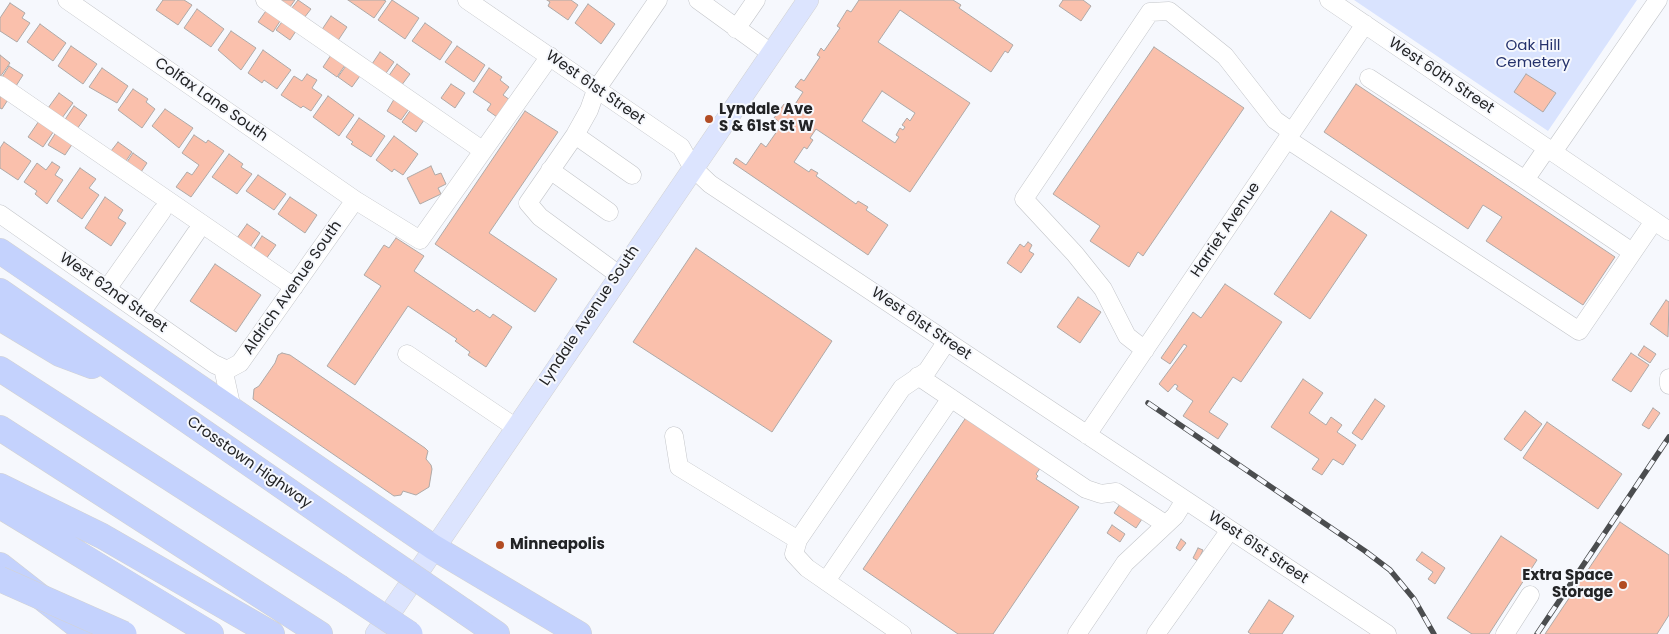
<!DOCTYPE html>
<html>
<head>
<meta charset="utf-8">
<style>
	body { margin:0 }
	canvas { display:block; background:#f6f8fd }
</style>
</head>
<body>
<canvas width="1669" height="634"></canvas>
<script>
const context = document.querySelector('canvas').getContext('2d');
context.lineJoin = 'round';
function fill(path, color) { context.fillStyle = color; context.fill(path, 'evenodd'); }
const poly = rows => new Path2D(rows.map(r => 'M' + r).join(''));
function stroke(path, color, width, dash) { context.strokeStyle = color; context.lineWidth = width; context.lineCap = dash ? 'butt' : 'round'; context.setLineDash(dash || []); context.stroke(path); }
function drawText(font, color, halo, rows, align = 'center') {
  context.font = font + ' Poppins,sans-serif'; context.lineWidth = 4; context.setLineDash([]); context.textBaseline = 'middle'; context.strokeStyle = halo; context.fillStyle = color; for (const [text, x, y, turn = 0] of rows) {
    context.save(); context.translate(x, y); context.rotate((+turn || 0) * Math.PI / 180); context.textAlign = isNaN(turn) ? turn : align; if (halo) context.strokeText(text, 0, 0); context.fillText(text, 0, 0); context.restore();
  }
}
const green = poly([
	[1354,0,1637,0,1548,131]
]);
const building = poly([
	[163,0,184,0,192,5,178,25,156,10,163,0],
	[279,0,295,0,290,7,279,0],
	[298,0,311,9,304,18,291,9,298,0],
	[348,0,383,0,386,1,374,18,348,0],
	[392,0,419,18,405,39,378,20,392,0],
	[547,0,571,0,578,5,568,20,548,6,550,2,547,0],
	[859,0,953,0,961,5,959,8,1013,45,1008,53,1005,51,991,72,900,10,878,42,970,103,910,192,816,129,810,138,813,140,807,149,804,147,794,162,809,172,811,169,818,173,816,176,856,204,858,201,868,207,866,210,888,225,868,255,733,163,736,158,746,165,761,143,766,147,782,124,774,118,784,104,792,109,803,92,795,87,801,79,804,81,820,57,817,55,821,48,824,51,840,28,837,26,847,10,851,12,859,0],
	[882,91,915,113,910,121,907,118,902,125,905,127,903,130,900,128,896,135,899,137,895,143,862,121,882,91],
	[1063,0,1083,0,1091,6,1081,21,1059,6,1063,0],
	[10,3,25,13,22,18,30,23,17,42,0,31,0,18,10,3],
	[588,4,615,24,601,44,575,23,588,4],
	[268,8,282,18,273,32,258,22,268,8],
	[197,9,224,29,211,47,184,28,197,9],
	[331,16,347,27,337,42,321,31,331,16],
	[284,19,298,28,290,40,276,30,284,19],
	[425,23,452,42,440,60,412,41,425,23],
	[40,24,66,43,53,61,27,42,40,24],
	[231,31,256,48,241,70,218,50,231,31],
	[71,46,97,64,83,84,58,66,71,46],
	[457,46,485,65,474,82,445,62,457,46],
	[1154,47,1244,108,1143,256,1138,252,1129,267,1090,241,1100,226,1053,194,1154,47],
	[263,50,291,70,277,89,264,80,262,83,248,73,263,50],
	[333,52,347,62,337,77,323,67,333,52],
	[380,52,394,62,384,76,370,67,380,52],
	[0,55,10,63,0,77,0,55],
	[348,63,362,73,352,87,338,77,348,63],
	[397,64,410,74,401,86,388,77,397,64],
	[9,66,23,75,16,86,2,77,9,66],
	[102,68,128,86,117,103,89,87,102,68],
	[489,68,502,77,500,80,509,87,503,95,510,100,497,117,487,110,491,104,473,92,489,68],
	[307,74,317,80,312,88,322,95,311,111,303,106,301,108,281,95,294,76,302,81,307,74],
	[1526,74,1556,93,1543,112,1514,92,1526,74],
	[451,84,465,93,455,108,441,98,451,84],
	[1356,84,1615,257,1583,305,1486,241,1502,217,1483,205,1468,229,1324,132,1356,84],
	[0,88,11,95,2,109,0,108,0,88],
	[133,89,148,99,146,102,155,109,142,128,118,110,133,89],
	[59,93,73,103,62,118,48,108,59,93],
	[328,96,354,115,339,136,313,117,328,96],
	[396,96,411,106,401,120,387,111,396,96],
	[74,106,87,115,77,129,64,121,74,106],
	[412,108,426,117,416,132,402,122,412,108],
	[165,109,193,128,179,148,152,126,165,109],
	[525,111,558,132,489,233,557,279,535,312,435,244,525,111],
	[41,118,56,128,43,147,28,137,41,118],
	[359,118,385,136,371,157,351,144,353,142,346,137,359,118],
	[58,129,75,140,65,155,48,145,58,129],
	[194,135,206,143,208,140,224,151,191,197,176,187,187,172,192,175,199,165,182,153,194,135],
	[394,136,418,154,403,175,394,169,392,172,376,160,394,136],
	[4,142,31,161,18,180,0,168,0,148,4,142],
	[118,142,132,152,126,161,111,151,118,142],
	[133,153,147,163,141,172,127,162,133,153],
	[229,154,243,164,241,167,252,174,237,194,212,177,229,154],
	[52,162,60,167,55,175,63,180,47,204,35,194,37,191,24,182,37,163,46,170,52,162],
	[431,166,435,175,441,173,446,184,438,188,441,194,420,204,407,178,431,166],
	[80,168,96,179,89,188,99,195,82,219,57,201,80,168],
	[258,175,286,194,274,210,246,191,258,175],
	[105,197,123,210,118,218,126,223,111,246,85,228,105,197],
	[290,197,317,215,305,233,278,214,290,197],
	[1331,211,1367,235,1310,319,1274,294,1331,211],
	[247,224,260,233,250,247,237,238,247,224],
	[262,236,276,245,266,259,253,250,262,236],
	[396,238,424,256,414,271,474,312,477,309,490,318,493,314,512,327,486,367,468,355,470,352,455,341,457,339,408,306,355,385,327,366,381,286,364,275,384,245,389,248,396,238],
	[1028,242,1032,245,1029,251,1034,254,1021,273,1007,263,1020,244,1024,247,1028,242],
	[696,248,832,341,772,432,633,342,696,248],
	[215,264,261,295,236,332,190,301,215,264],
	[1225,284,1282,322,1241,382,1233,377,1209,412,1228,424,1218,439,1183,416,1193,401,1176,389,1178,386,1175,384,1168,392,1159,384,1187,346,1184,344,1170,364,1161,358,1193,312,1201,318,1225,284],
	[1078,297,1101,312,1080,343,1057,327,1078,297],
	[1666,300,1669,302,1668,337,1650,324,1666,300],
	[1644,346,1656,354,1650,363,1638,355,1644,346],
	[282,353,290,355,425,448,428,451,426,459,431,465,432,469,429,487,416,495,403,491,401,495,394,496,253,399,254,389,259,386,275,363,278,355,282,353],
	[1631,353,1649,365,1631,392,1612,380,1631,353],
	[1303,379,1323,393,1309,413,1326,425,1331,417,1342,425,1337,432,1356,445,1343,465,1333,459,1322,475,1312,469,1319,459,1271,427,1303,379],
	[1375,399,1385,406,1362,440,1352,433,1375,399],
	[1653,408,1660,413,1649,429,1642,425,1653,408],
	[1525,411,1542,424,1521,451,1504,439,1525,411],
	[967,416,1041,467,1036,474,1038,476,1036,479,1079,507,993,634,958,634,863,569,967,416],
	[1547,422,1622,474,1598,509,1523,458,1547,422],
	[1124,498,1146,513,1136,528,1114,513,1124,498],
	[1620,522,1669,555,1669,615,1657,634,1545,634,1620,522],
	[1112,525,1125,534,1120,542,1107,533,1112,525],
	[1501,536,1537,560,1489,634,1472,634,1447,618,1501,536],
	[1181,539,1186,543,1180,551,1176,548,1181,539],
	[1198,548,1203,550,1198,561,1193,558,1198,548],
	[1422,552,1445,568,1435,584,1428,579,1433,572,1416,560,1422,552],
	[1269,600,1294,616,1282,634,1251,634,1248,632,1269,600]
]);
const minor = poly([
	[67,0,355,200,420,240,550,56],
	[265,0,482,150],
	[467,0,681,147,692,167,710,184,1387,634],
	[698,0,771,53],
	[1329,0,1669,231],
	[736,29,756,0],
	[1369,78,1525,180],
	[0,85,294,287],
	[575,135,632,175],
	[1287,139,1579,331,1654,221],
	[1547,148,1525,180,1632,252],
	[1553,152,1658,0],
	[550,170,609,212],
	[0,214,214,364,227,370,240,363,355,200],
	[619,275,540,217,528,203,575,135,589,110,596,90,658,0],
	[107,289,162,211],
	[141,313,196,233],
	[1145,350,1127,336,1103,289,1075,254,1024,199,1150,12,1169,11,1225,56,1275,120,1292,132],
	[407,354,515,427],
	[223,368,232,409],
	[918,376,1086,489,1101,494,1116,492,1165,524],
	[1669,378,1669,385],
	[1087,435,1365,24],
	[674,436,679,467,798,540],
	[826,581,951,398],
	[902,634,807,568,794,554,798,540,902,388,927,371,947,341],
	[1077,634,1125,563,1175,516,1185,500],
	[1156,634,1230,530],
	[1505,634,1530,595]
]);
const major = poly([
	[376,634,808,0]
]);
const highway = poly([
	[0,251,433,547,579,634],
	[0,291,367,545],
	[0,318,60,354,92,366],
	[0,369,339,587],
	[0,428,320,634],
	[0,486,102,536,272,634],
	[0,506,211,634],
	[0,565,88,634],
	[465,612,497,634]
]);
const rail = poly([
	[1148,403,1365,551,1390,570,1414,599,1434,634],
	[1537,634,1669,437]
]);
const highwayBridge = poly([
	[367,545,465,612],
	[0,579,124,634],
	[339,587,410,634]
]);
const markers = [
	[709,119,5,"#b24c23"],
	[500,545,5,"#b24c23"],
	[1623,585,5,"#b24c23"]
];
const parkNames = [
	["Oak Hill",1533,46],
	["Cemetery",1533,63]
];
const streetNames = [
	["West 60th Street",1441,76,34],
	["West 61st Street",595,88,35],
	["Colfax Lane South",211,100,35],
	["Harriet Avenue",1226,230,-56],
	["Aldrich Avenue South",293,288,-55],
	["West 62nd Street",113,293,35],
	["Lyndale Avenue South",590,316,-56],
	["West 61st Street",921,324,34],
	["Crosstown Highway",249,463,35],
	["West 61st Street",1258,548,34]
];
const poiNames = [
	["Lyndale Ave",719,110],
	["S & 61st St W",719,127],
	["Minneapolis",510,545],
	["Extra Space",1613,576,"right"],
	["Storage",1613,593,"right"]
];
fill(green, '#d9e3fe');
fill(building, '#fac0ac');
stroke(building, '#aea9a7', 1);
stroke(minor, '#c3c5c9', 19);
stroke(major, '#d3d3d3', 22);
stroke(highway, '#d3d3d3', 26);
stroke(minor, '#fff', 18);
stroke(major, '#dce4fe', 21);
stroke(highway, '#c4d2fd', 25);
stroke(rail, '#4b4d4f', 5.5);
stroke(rail, '#f6f8fd', 4, [11]);
stroke(highwayBridge, '#d3d3d3', 26, []);
stroke(highwayBridge, '#c4d2fd', 25);
for (const [x, y, r, color] of markers) { const dot = new Path2D(); dot.arc(x, y, r, 0, 2 * Math.PI); context.fillStyle = color; context.fill(dot); stroke(dot, '#f6f8fd', 2); }
drawText('15px', '#25326c', '#f6f8fd', parkNames);
drawText('15px', '#222325', '#f6f8fd', streetNames);
drawText('bold 15px', '#222325', '#f6f8fd', poiNames, 'left');
</script>
</body>
</html>
